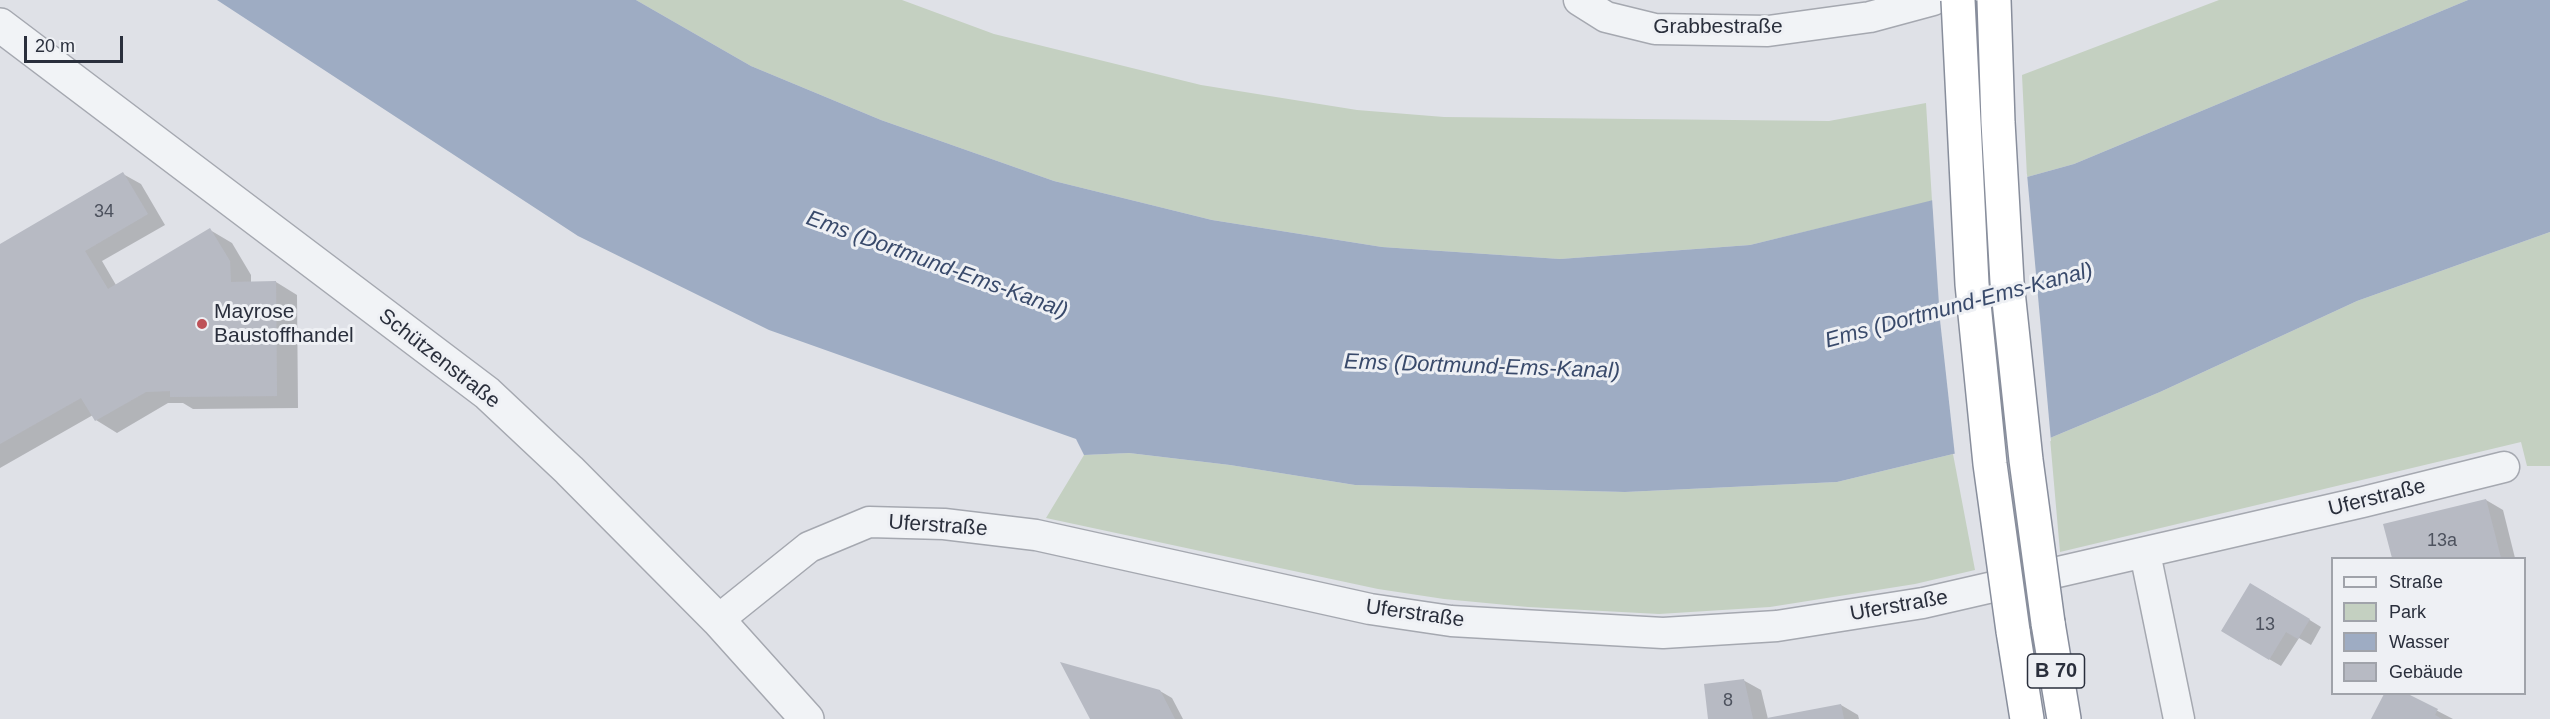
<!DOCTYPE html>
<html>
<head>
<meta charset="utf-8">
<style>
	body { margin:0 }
	#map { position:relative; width:2550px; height:719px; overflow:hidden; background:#dfe1e7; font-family:Arial,sans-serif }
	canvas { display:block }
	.legend { position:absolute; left:2331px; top:557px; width:195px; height:138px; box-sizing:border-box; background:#eef0f4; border:2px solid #a0a3aa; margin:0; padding:8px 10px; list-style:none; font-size:18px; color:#2a2f3c }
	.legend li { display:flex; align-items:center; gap:12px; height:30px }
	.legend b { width:30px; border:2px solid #a0a3aa }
	.scale { position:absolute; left:24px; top:36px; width:99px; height:27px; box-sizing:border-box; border:3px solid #2a2f3c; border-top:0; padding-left:8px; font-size:18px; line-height:21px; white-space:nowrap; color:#2a2f3c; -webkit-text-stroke:4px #eef0f4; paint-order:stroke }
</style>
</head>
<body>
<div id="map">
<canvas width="2550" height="719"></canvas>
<ul class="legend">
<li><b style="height:8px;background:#f1f3f6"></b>Straße</li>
<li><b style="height:16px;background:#c4d0c1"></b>Park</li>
<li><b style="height:16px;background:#9eacc3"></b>Wasser</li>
<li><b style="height:16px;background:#b7bac3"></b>Gebäude</li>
</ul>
<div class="scale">20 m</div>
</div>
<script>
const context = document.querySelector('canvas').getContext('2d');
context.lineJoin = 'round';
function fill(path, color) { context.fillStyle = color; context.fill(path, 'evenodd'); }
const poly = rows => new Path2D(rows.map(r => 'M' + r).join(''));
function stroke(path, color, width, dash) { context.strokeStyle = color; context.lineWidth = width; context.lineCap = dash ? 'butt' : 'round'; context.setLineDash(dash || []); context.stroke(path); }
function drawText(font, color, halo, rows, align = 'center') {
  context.font = font + ' Arial,sans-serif'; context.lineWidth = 6; context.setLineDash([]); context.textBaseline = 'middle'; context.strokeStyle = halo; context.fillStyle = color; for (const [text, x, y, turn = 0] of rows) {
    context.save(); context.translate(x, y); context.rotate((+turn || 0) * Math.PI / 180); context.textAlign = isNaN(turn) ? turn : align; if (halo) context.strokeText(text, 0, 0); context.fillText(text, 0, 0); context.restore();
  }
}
const green = poly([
	[636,0,902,0,994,34,1201,85,1357,110,1444,117,1829,121,1926,103,1932,201,1750,245,1560,259,1382,247,1212,220,1054,181,881,120,751,66],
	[2219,0,2468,0,2074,164,2027,177,2022,75],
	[2550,232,2550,466,2527,466,2521,442,2060,552,2050,438,2160,392,2357,301],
	[1129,453,1230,465,1355,485,1625,492,1837,482,1953,454,1975,570,1915,584,1770,607,1659,614,1528,607,1444,599,1378,589,1046,518,1084,455]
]);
const water = poly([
	[217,0,636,0,751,66,881,120,1054,181,1212,220,1382,247,1560,259,1750,245,2027,177,2074,164,2468,0,2550,0,2550,232,2357,301,2160,392,2050,438,1953,454,1837,482,1625,492,1355,485,1230,465,1129,453,1084,455,1076,439,769,330,578,236]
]);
const pier = poly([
	[2027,174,2051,441,1955,456,1940,320,1932,198]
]);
const shadow = poly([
	[123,174,141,184,165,225,102,261,116,285,210,230,232,243,251,275,251,283,276,282,297,295,298,408,193,409,183,403,168,403,117,433,96,420,93,415,0,468,0,246],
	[2486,500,2503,510,2515,558,2393,558,2385,525],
	[2263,591,2321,627,2311,645,2299,638,2281,666,2269,659],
	[1743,680,1761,690,1768,719,1710,719],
	[1160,691,1172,698,1183,719,1092,719],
	[2386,694,2405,694,2453,719,2372,719],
	[1841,705,1858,715,1859,719,1769,719]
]);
const building = poly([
	[123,172,148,214,85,251,108,289,210,228,230,261,231,282,276,281,277,396,170,397,170,391,146,392,95,421,81,398,0,444,0,244],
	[2486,499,2501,558,2392,558,2383,524],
	[2250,583,2310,619,2298,639,2286,632,2269,660,2221,631],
	[1060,662,1160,690,1175,719,1090,719],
	[1744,679,1753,719,1708,719,1704,684],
	[2384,694,2408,694,2438,709,2435,715,2442,719,2371,719],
	[1841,704,1844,719,1767,719,1767,718]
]);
const minor = poly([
	[1579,0,1606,17,1655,29,1768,31,1870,17,1933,0],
	[2145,553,2179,719],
	[718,620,809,547,869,522,944,524,1036,535,1370,609,1451,621,1663,633,1777,626,1923,603,2363,502,2504,467]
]);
const tertiary = poly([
	[0,25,487,393,569,470,718,620,807,719]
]);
const trunk = poly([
	[2048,623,2064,719],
	[2013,631,2027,719]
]);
const trunkBridge = poly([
	[1958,0,1972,284,1990,464,2013,631],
	[1994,0,1998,122,2007,282,2026,460,2048,623]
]);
const markers = [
	[202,324,6,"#be5258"]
];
const numberNames = [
	["34",104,212],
	["13a",2442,541],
	["13",2265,625],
	["8",1728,701]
];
const shields = [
	[2056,671,57]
];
const shieldNames = [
	["B 70",2056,671]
];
const streetNames = [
	["Grabbestraße",1718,27],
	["Schützenstraße",439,359,38],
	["Uferstraße",2377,498,-14],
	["Uferstraße",938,526,4],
	["Uferstraße",1899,606,-10],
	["Uferstraße",1415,614,8]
];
const poiNames = [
	["Mayrose",214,312],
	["Baustoffhandel",214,336]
];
const waterNames = [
	["Ems (Dortmund-Ems-Kanal)",937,265,20],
	["Ems (Dortmund-Ems-Kanal)",1959,306,-15],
	["Ems (Dortmund-Ems-Kanal)",1482,367,2]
];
fill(green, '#c4d0c1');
fill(water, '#9eacc3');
fill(pier, '#dfe1e7');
fill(shadow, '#0003');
fill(building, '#b7bac3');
stroke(minor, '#a5a8b0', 33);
stroke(tertiary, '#a5a8b0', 36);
stroke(trunk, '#888e9c', 36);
stroke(minor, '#f1f3f6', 30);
stroke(tertiary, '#f1f3f6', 33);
stroke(trunk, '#fff', 33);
stroke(trunkBridge, '#888e9c', 36, []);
stroke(trunkBridge, '#fff', 33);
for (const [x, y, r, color] of markers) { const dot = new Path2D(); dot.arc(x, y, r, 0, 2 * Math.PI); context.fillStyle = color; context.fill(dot); stroke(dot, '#eef0f4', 2); }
drawText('18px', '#4d525e', null, numberNames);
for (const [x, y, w] of shields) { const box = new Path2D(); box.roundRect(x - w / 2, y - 17, w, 34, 4.5); context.fillStyle = '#eef0f4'; context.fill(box); stroke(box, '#2a2f3c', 1.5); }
drawText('bold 20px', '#2a2f3c', null, shieldNames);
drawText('21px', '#2a2f3c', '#eef0f4', streetNames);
drawText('21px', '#2a2f3c', '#eef0f4', poiNames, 'left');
drawText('italic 22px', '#394a6b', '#eef0f4', waterNames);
</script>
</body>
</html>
